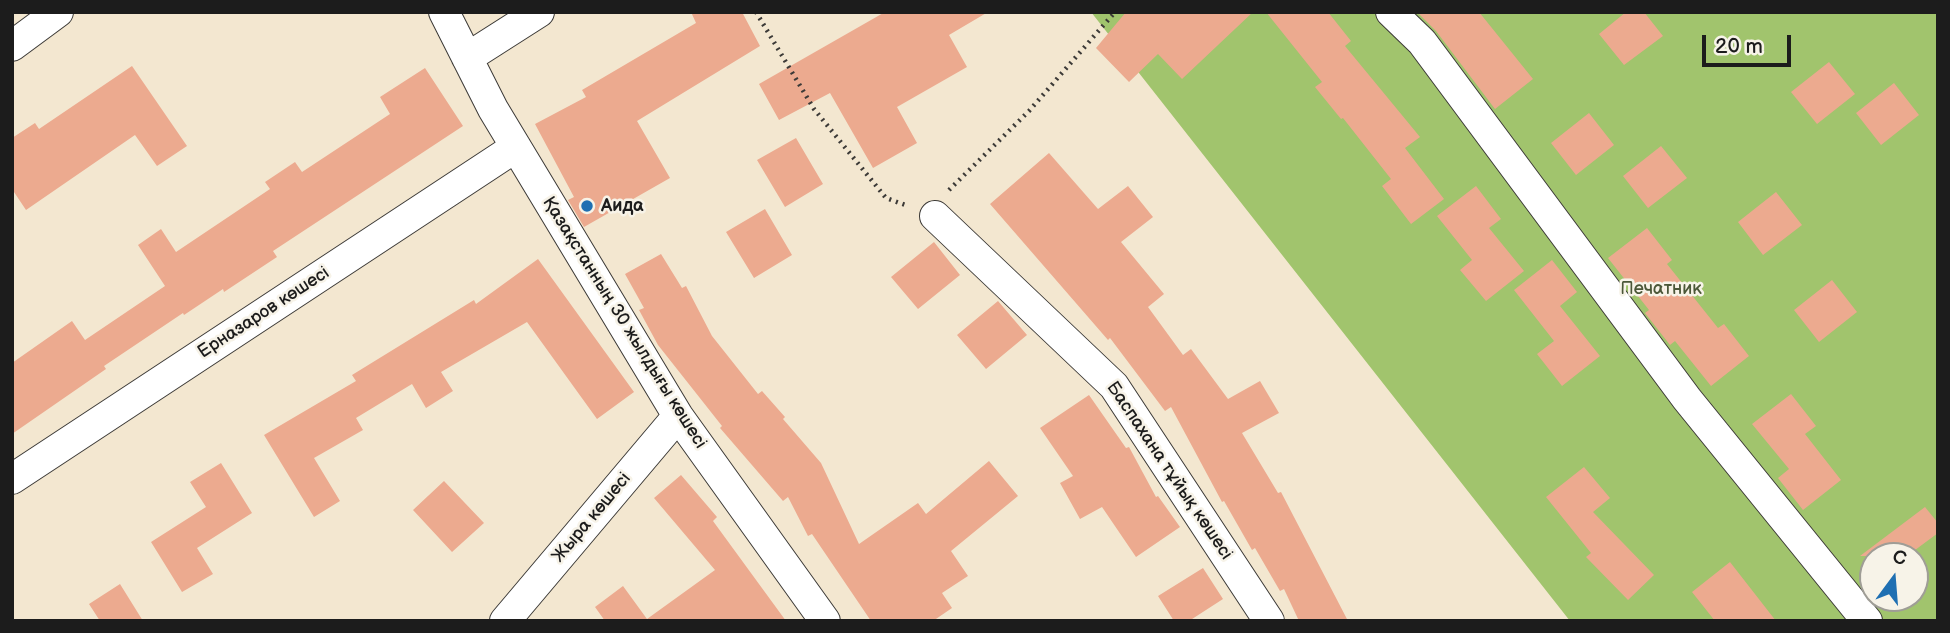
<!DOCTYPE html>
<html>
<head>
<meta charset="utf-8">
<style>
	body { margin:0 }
	#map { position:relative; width:1950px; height:633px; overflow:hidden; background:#f3e7d0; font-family:"Balsamiq Sans",sans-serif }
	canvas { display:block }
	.frame { position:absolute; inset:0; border:14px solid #1c1c1c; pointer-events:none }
	.north { position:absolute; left:1859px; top:542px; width:70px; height:70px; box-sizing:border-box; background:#f7f3e8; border:2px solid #9f9d96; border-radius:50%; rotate:16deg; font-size:19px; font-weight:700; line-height:28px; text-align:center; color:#1c1c1c }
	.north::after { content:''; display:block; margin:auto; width:24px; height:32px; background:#1f6fb2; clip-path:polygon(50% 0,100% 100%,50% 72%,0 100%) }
	.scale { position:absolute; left:1702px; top:35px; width:89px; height:32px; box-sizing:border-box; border:4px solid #1c1c1c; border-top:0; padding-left:9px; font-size:21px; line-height:24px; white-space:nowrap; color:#1c1c1c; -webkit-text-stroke:5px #f7f3e8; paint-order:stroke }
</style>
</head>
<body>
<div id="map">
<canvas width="1950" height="633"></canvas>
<div class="frame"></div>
<div class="north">С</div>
<div class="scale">20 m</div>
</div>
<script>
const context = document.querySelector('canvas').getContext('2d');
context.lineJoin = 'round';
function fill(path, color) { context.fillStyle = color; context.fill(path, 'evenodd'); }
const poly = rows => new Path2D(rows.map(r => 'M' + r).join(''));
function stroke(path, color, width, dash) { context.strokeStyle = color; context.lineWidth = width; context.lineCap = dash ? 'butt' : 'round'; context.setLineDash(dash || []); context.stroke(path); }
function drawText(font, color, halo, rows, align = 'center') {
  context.font = font + ' "Balsamiq Sans",sans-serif'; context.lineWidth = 5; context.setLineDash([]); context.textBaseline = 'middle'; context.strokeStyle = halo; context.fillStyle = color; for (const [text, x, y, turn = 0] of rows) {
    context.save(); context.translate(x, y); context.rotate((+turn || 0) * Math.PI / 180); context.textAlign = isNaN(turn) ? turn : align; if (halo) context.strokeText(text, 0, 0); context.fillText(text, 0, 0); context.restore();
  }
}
const green = poly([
	[1091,12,1938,12,1938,621,1570,621],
	[1873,556,1915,556,1915,598,1873,598]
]);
const building = poly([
	[691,12,742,12,760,46,637,121,670,178,584,227,568,200,574,197,535,124,586,97,582,90,696,23],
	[885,12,988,12,949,35,967,67,897,107,917,143,873,168,830,93,779,120,759,84],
	[1126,12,1253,12,1182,79,1158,54,1129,82,1096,48],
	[1266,12,1328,12,1351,41,1345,46,1420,137,1405,148,1444,199,1411,224,1382,186,1391,179,1343,118,1341,119,1315,87,1322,82],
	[1417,12,1479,12,1533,79,1495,109,1436,31],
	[1626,12,1644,12,1663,36,1624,65,1599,34],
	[1829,62,1855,94,1817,124,1791,92],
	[132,66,187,146,157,166,135,135,26,210,12,189,12,138,35,123,39,129],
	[425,68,463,126,273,251,277,257,224,292,223,289,184,315,183,313,104,366,106,369,12,434,12,363,72,321,85,340,165,286,138,245,161,229,176,252,270,189,265,182,295,162,302,172,390,114,380,97],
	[1894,83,1919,115,1881,145,1856,113],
	[1589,113,1614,145,1576,175,1551,143],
	[796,138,823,184,785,207,757,160],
	[1661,146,1687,178,1648,208,1623,176],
	[1049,153,1098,209,1128,186,1153,217,1121,242,1164,294,1148,307,1183,355,1191,349,1228,399,1260,381,1279,413,1242,433,1278,493,1281,492,1348,621,1299,621,1284,589,1280,591,1255,548,1252,550,1224,501,1222,502,1171,407,1165,411,1110,338,1108,340,990,204],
	[1476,186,1501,219,1489,228,1524,271,1486,301,1460,270,1472,260,1437,216],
	[1776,192,1802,225,1763,255,1738,222],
	[765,209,792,255,754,278,726,232],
	[1647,228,1672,260,1667,264,1718,328,1724,324,1749,356,1711,386,1675,341,1670,345,1645,313,1649,310,1608,258],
	[934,242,960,275,918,309,891,277],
	[661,254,682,288,686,286,712,336,758,394,762,391,785,417,783,419,821,463,859,544,918,503,926,514,989,461,1018,496,951,551,968,576,942,593,952,608,933,621,871,621,812,534,808,536,788,497,783,501,720,428,722,426,658,345,639,310,644,308,625,274],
	[538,259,634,392,597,419,527,322,441,372,453,391,426,408,412,384,356,418,363,430,314,458,340,501,314,517,264,435,356,381,352,375,474,300,476,304],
	[1552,260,1577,292,1560,306,1600,356,1562,386,1537,354,1554,341,1514,290],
	[1832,280,1857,312,1819,342,1794,310],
	[998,301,1027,335,986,369,957,335],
	[1791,394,1816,426,1805,434,1841,480,1803,510,1778,478,1789,469,1752,424],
	[1089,395,1126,448,1129,447,1156,497,1158,496,1180,527,1136,557,1102,507,1080,519,1060,483,1073,476,1040,428],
	[221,463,252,513,197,548,213,574,182,592,151,542,206,507,190,482],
	[1584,467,1610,498,1593,512,1654,575,1628,600,1586,557,1591,553,1546,497],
	[681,475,717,517,713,521,786,621,605,621,595,607,623,586,647,619,715,570,654,498],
	[444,481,484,523,452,552,413,510],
	[1925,507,1938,523,1938,533,1907,556,1860,556],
	[1730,562,1776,621,1715,621,1692,592],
	[1203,568,1223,599,1189,621,1174,621,1158,596],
	[120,584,143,621,100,621,89,604]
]);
const path = poly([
	[756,12,814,109,886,198,908,206],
	[949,190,1029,111,1115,12]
]);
const minor = poly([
	[444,12,493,109,678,416,825,621],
	[1391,12,1422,42,1687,399,1867,621],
	[12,46,58,12],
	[467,58,539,12],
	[935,216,1114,386,1269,621],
	[12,479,516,147],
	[505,621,678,416]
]);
const markers = [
	[587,206,7,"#1f6fb2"]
];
const poiNames = [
	["Аида",601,206]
];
const parkNames = [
	["Печатник",1661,289]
];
const streetNames = [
	["Ерназаров көшесі",264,313,-33],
	["Қазақстанның 30 жылдығы көшесі",624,323,58],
	["Баспахана тұйық көшесі",1169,471,56],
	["Жыра көшесі",592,518,-50]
];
fill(green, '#a1c46d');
fill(building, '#ecaa8f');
stroke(minor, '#3c3a37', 32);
stroke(path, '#3c3a37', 4.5, [2, 5]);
stroke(minor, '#fff', 30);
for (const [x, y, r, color] of markers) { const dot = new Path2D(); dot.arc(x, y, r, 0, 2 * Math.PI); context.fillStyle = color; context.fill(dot); stroke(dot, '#f7f3e8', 2.5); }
drawText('bold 18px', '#1c1c1c', '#f7f3e8', poiNames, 'left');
drawText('18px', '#4b5738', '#f7f3e8', parkNames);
drawText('18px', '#1c1c1c', '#f7f3e8', streetNames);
</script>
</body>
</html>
